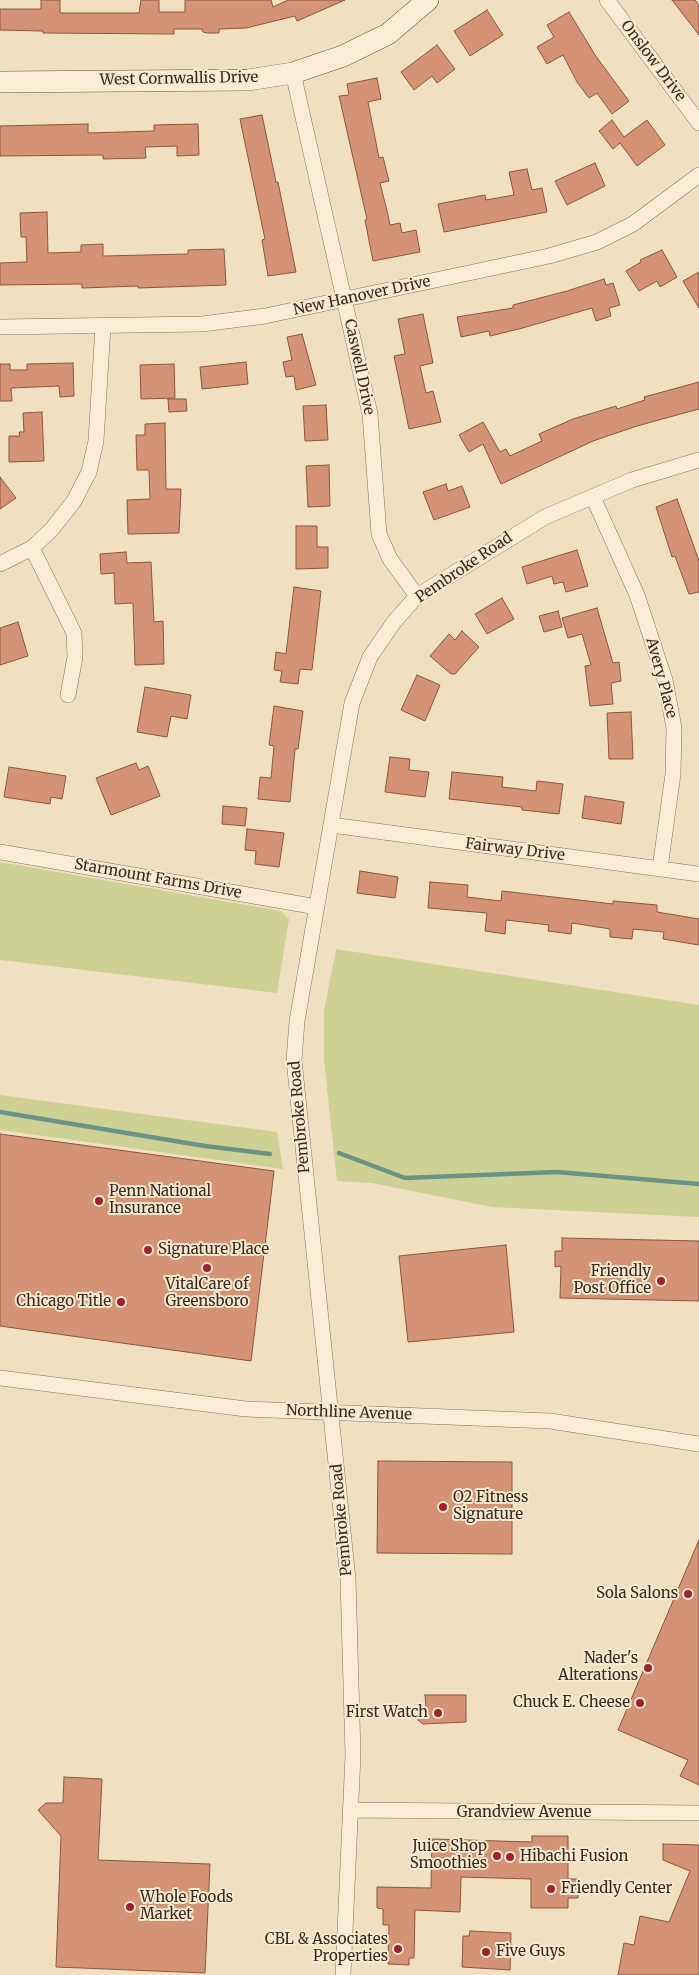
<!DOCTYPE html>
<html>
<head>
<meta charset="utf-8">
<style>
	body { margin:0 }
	canvas { display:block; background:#f1dfc1 }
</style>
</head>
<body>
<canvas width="699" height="1975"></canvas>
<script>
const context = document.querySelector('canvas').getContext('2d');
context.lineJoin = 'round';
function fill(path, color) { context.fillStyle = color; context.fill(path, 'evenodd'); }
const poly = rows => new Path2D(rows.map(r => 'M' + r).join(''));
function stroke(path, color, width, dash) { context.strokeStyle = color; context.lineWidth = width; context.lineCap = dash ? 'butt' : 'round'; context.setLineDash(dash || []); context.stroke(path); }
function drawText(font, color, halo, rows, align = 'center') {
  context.font = font + ' Merriweather,serif'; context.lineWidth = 4; context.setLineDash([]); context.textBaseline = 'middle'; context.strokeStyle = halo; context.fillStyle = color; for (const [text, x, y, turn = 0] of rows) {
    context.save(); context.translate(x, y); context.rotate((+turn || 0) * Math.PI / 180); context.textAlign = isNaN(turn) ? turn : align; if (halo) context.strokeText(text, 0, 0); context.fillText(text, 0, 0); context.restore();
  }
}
const green = poly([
	[0,862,281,911,289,919,277,993,0,960],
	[336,949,699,1005,699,1217,492,1207,372,1183,337,1181,324,1060,324,1011],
	[0,1095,277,1132,283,1169,0,1130]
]);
const stream = poly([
	[0,1112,205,1146,270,1154],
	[339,1153,405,1178,557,1172,699,1184]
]);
const building = poly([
	[41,0,60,0,60,13,139,13,141,0,159,0,159,12,185,12,185,0,271,0,273,7,288,0,345,0,297,21,295,16,246,28,219,29,219,33,207,33,203,32,202,29,174,29,174,34,43,33,43,31,0,30,0,9,41,9,41,0],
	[672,0,695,0,699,5,699,35,672,0],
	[487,10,503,35,470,56,454,31,487,10],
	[569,12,595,55,629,101,612,114,597,93,589,98,577,82,563,55,547,64,537,47,554,37,547,25,569,12],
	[437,45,455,69,437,83,432,76,414,90,401,72,437,45],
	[377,78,381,99,368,102,379,158,383,157,389,181,380,183,388,215,390,225,400,223,402,233,416,230,420,252,373,261,365,220,367,219,339,96,349,95,347,84,377,78],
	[262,115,276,182,278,182,296,272,268,276,262,240,265,239,240,119,262,115],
	[612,120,624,137,647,120,665,145,637,166,620,143,613,149,599,131,612,120],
	[88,124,88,133,154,131,154,125,198,124,199,155,177,156,177,146,145,147,146,158,103,159,103,155,0,156,0,126,88,124],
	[595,163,605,186,567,205,555,181,595,163],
	[527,169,532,190,542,188,547,212,444,232,438,204,485,195,486,200,514,195,509,172,527,169],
	[47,212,48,253,81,252,81,245,103,244,103,256,188,254,188,250,224,249,226,285,138,288,138,286,82,288,82,284,0,285,0,263,27,262,26,237,21,237,20,213,47,212],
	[662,250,677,277,660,287,657,281,639,291,626,271,641,262,640,260,662,250],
	[699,272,699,308,683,281,699,272],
	[604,279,606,285,613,283,620,305,609,308,611,316,596,321,592,308,519,329,490,336,489,331,461,337,457,317,513,308,513,305,567,291,604,279],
	[423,314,433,363,420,366,426,393,433,391,441,422,409,429,394,356,405,354,398,319,423,314],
	[302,334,316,385,296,390,294,376,286,377,283,362,292,360,287,337,302,334],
	[246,362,248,384,202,389,200,367,246,362],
	[73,363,74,396,60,397,59,386,11,388,12,401,0,401,0,364,10,364,10,370,27,370,27,364,73,363],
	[174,364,175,398,141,399,140,365,174,364],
	[699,382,699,409,637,426,593,441,501,484,483,444,469,452,459,435,483,422,500,452,506,449,510,456,542,441,539,434,573,419,616,406,617,409,645,400,644,397,699,382],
	[168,399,186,399,187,411,169,412,168,399],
	[326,405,328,440,305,441,303,406,326,405],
	[42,412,44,461,9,462,9,436,20,436,19,432,24,432,23,413,42,412],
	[165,423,166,489,181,489,179,533,128,534,127,500,150,499,149,470,137,470,136,435,145,435,145,424,165,423],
	[329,465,330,506,308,507,306,466,329,465],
	[0,477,16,498,0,509,0,477],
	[446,484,448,491,462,486,470,507,434,520,423,492,446,484],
	[677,499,699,561,699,592,689,594,675,556,672,557,656,507,677,499],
	[296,526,317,526,317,547,328,547,328,568,296,569,296,526],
	[577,550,588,586,566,592,563,582,554,584,552,576,527,584,522,567,577,550],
	[126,552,127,563,151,562,154,622,163,621,164,664,135,665,133,603,115,604,114,573,101,574,100,554,126,552],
	[294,587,321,591,312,670,300,669,298,684,280,682,282,671,274,670,276,652,286,654,294,587],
	[502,598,514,619,487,634,475,614,502,598],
	[597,608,613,663,619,662,621,681,611,683,613,704,590,706,585,666,591,665,582,634,568,638,562,618,597,608],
	[558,611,562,627,544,632,539,616,558,611],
	[18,622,28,656,0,665,0,628,18,622],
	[462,631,479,647,455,674,451,674,430,656,449,634,455,640,462,631],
	[417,675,440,685,425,721,401,710,417,675],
	[145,687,191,695,187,719,171,716,167,737,137,732,145,687],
	[274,706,303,711,298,749,295,749,290,802,258,799,260,777,271,778,274,746,269,745,274,706],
	[631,712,633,759,609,759,607,713,631,712],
	[390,757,410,759,409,770,429,772,425,797,385,792,390,757],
	[136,763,139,770,148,766,160,796,111,815,96,778,136,763],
	[9,767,66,776,62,799,51,797,50,804,4,797,9,767],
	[452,772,503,777,502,787,536,791,537,781,563,784,559,814,522,810,522,807,449,799,452,772],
	[585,796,624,802,621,824,582,818,585,796],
	[223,806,247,808,245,826,222,824,223,806],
	[247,829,284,833,279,867,255,864,256,851,245,850,247,829],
	[360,871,398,877,395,898,357,893,360,871],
	[430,882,468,885,467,897,501,901,502,891,613,904,613,901,657,905,657,912,699,919,699,945,663,939,664,932,633,929,632,939,610,937,610,929,572,923,571,934,548,931,549,925,506,920,505,934,485,931,487,913,428,908,430,882],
	[0,1134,274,1171,251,1361,0,1326,0,1134],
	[562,1238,699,1241,699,1301,560,1298,561,1266,555,1267,555,1251,562,1251,562,1238],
	[506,1245,514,1332,408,1342,399,1256,506,1245],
	[378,1461,512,1462,512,1554,377,1553,378,1461],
	[699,1540,699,1785,680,1776,688,1760,618,1730,699,1540],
	[425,1695,466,1695,466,1722,423,1724,418,1720,418,1714,426,1708,425,1695],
	[64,1777,102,1779,98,1860,210,1864,205,1973,56,1967,61,1836,38,1810,46,1803,63,1803,64,1777],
	[532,1836,568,1836,568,1879,578,1879,578,1898,568,1898,568,1908,531,1908,531,1879,461,1877,460,1912,415,1910,414,1958,409,1958,409,1965,388,1964,389,1925,383,1925,383,1909,377,1908,377,1887,431,1888,432,1839,532,1842,532,1836],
	[663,1844,699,1845,699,1975,618,1975,624,1943,634,1945,640,1916,669,1922,690,1871,663,1860,663,1844],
	[470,1931,511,1933,510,1970,462,1967,463,1936,469,1936,470,1931]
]);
const street = poly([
	[607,0,699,123],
	[293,73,370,414,379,534,390,559,417,596],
	[0,327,202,324,265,316,549,256,597,242,633,224,699,175],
	[593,497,637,595,665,680,674,728,673,774,660,868],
	[32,548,74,633,75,657,68,695],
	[0,564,32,548,52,529,74,501,89,472,96,441,103,326],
	[331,825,699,874],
	[0,852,317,907],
	[0,1378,246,1409,550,1421,699,1444],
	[350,1810,699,1813],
	[343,1975,353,1755,348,1579,294,1060,297,1021,352,703,370,657,394,622,417,596,545,517,632,480,699,460]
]);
const secondary = poly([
	[0,82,248,80,293,73,343,56,388,34,428,0]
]);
const markers = [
	[99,1201,5,"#a1222d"],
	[148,1250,5,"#a1222d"],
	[207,1268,5,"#a1222d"],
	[661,1281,5,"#a1222d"],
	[121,1302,5,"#a1222d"],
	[443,1507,5,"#a1222d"],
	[688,1594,5,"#a1222d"],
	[648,1668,5,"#a1222d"],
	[640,1703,5,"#a1222d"],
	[438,1713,5,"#a1222d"],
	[497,1856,5,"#a1222d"],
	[510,1857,5,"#a1222d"],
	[551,1889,5,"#a1222d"],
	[130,1907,5,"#a1222d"],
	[398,1949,5,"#a1222d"],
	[486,1952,5,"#a1222d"]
];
const streetNames = [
	["Onslow Drive",653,61,53],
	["West Cornwallis Drive",179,79,-1],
	["New Hanover Drive",362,296,-12],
	["Caswell Drive",359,367,78],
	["Pembroke Road",464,568,-34],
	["Avery Place",661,678,75],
	["Fairway Drive",515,850,7],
	["Starmount Farms Drive",158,879,10],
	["Pembroke Road",300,1117,-95],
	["Northline Avenue",349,1413,2],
	["Pembroke Road",342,1520,-95],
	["Grandview Avenue",524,1813]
];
const poiNames = [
	["Penn National",109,1192,"left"],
	["Insurance",109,1209,"left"],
	["Signature Place",158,1250,"left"],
	["Friendly",651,1272],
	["Post Office",651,1289],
	["VitalCare of",207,1285,"center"],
	["Greensboro",207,1302,"center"],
	["Chicago Title",111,1302],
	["O2 Fitness",453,1498,"left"],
	["Signature",453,1515,"left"],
	["Sola Salons",678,1594],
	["Nader's",638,1659],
	["Alterations",638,1676],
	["Chuck E. Cheese",630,1703],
	["First Watch",428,1713],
	["Juice Shop",487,1847],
	["Smoothies",487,1864],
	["Hibachi Fusion",520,1857,"left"],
	["Friendly Center",561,1889,"left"],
	["Whole Foods",140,1898,"left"],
	["Market",140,1915,"left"],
	["CBL & Associates",388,1940],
	["Properties",388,1957],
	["Five Guys",496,1952,"left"]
];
fill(green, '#ced194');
stroke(stream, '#6a9285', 4.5);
fill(building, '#d39374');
stroke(building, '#8e553b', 1);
stroke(street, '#8d6f57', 16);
stroke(secondary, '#6e503a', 22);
stroke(street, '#fbedd5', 15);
stroke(secondary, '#fbedd5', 21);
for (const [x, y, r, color] of markers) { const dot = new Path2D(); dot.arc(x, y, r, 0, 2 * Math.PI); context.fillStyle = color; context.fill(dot); stroke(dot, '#f8ead1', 2); }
drawText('15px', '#3b291c', '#f8ead1', streetNames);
drawText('15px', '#3b291c', '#f8ead1', poiNames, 'right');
</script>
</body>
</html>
